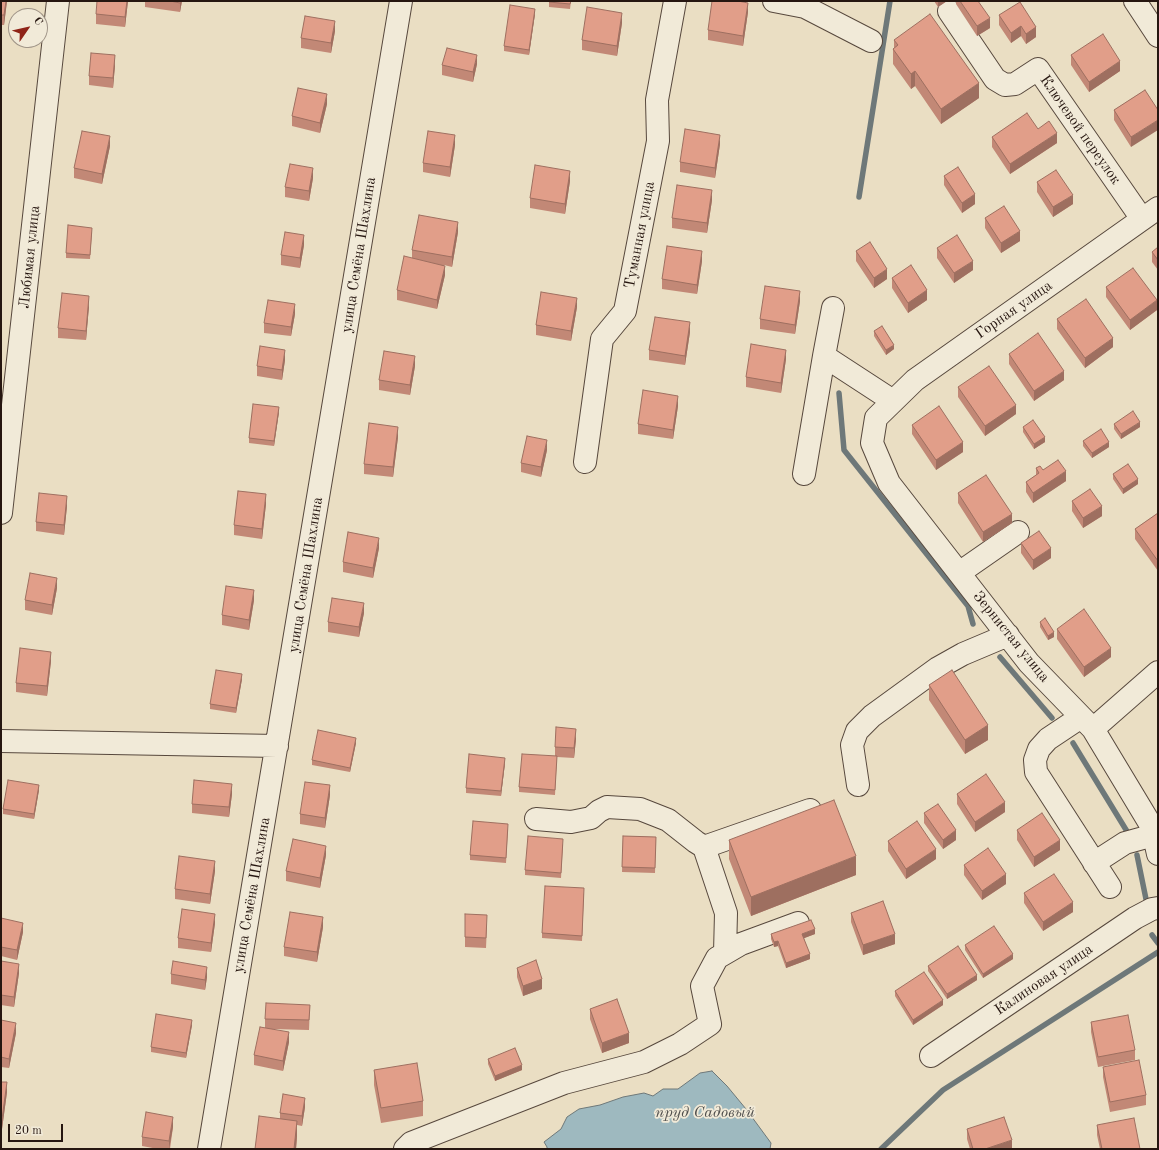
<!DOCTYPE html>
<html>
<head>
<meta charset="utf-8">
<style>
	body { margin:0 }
	#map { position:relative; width:1159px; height:1150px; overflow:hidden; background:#eadec3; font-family:"Old Standard TT",serif }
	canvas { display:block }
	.frame { position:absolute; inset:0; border:2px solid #261610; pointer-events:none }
	.north { position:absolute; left:8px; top:8px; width:40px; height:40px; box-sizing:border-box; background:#f1ead8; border:1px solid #a09588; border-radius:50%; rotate:56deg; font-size:11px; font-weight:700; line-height:16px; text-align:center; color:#261610 }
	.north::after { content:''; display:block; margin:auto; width:14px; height:18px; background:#8f2418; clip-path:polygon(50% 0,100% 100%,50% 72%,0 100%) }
	.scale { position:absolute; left:8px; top:1124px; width:55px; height:18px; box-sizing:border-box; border:2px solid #261610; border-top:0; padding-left:5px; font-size:12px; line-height:14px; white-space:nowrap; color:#261610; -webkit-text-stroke:3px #f1ead8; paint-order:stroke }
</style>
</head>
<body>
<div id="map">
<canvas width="1159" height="1150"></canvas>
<div class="frame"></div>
<div class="north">С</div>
<div class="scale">20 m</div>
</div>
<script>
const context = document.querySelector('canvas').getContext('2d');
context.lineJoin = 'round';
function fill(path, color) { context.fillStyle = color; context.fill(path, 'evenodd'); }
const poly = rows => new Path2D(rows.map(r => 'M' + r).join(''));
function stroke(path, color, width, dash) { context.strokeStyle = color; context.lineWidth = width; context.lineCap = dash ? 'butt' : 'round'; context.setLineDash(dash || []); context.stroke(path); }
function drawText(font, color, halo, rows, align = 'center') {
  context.font = font + ' "Old Standard TT",serif'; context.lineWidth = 3.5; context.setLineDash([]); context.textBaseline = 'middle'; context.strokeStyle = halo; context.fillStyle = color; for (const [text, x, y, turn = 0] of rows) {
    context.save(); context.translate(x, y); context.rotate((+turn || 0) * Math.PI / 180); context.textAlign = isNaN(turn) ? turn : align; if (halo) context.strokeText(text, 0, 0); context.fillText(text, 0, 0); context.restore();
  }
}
const water = poly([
	[712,1071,727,1086,746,1109,771,1143,770,1149,547,1149,547,1147,544,1142,561,1129,567,1117,579,1109,600,1105,623,1097,644,1093,653,1096,663,1089,678,1089,700,1073,712,1071]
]);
const stream = poly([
	[859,197,890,1],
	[839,393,844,450,968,606,973,624],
	[1000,657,1052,718],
	[1073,743,1128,833],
	[1137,855,1147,904],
	[1152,935,1158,943],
	[881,1149,943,1090,1158,952]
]);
const minor = poly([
	[774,1,805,7,871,41],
	[1135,1,1158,36],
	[949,11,995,79,1005,85,1015,84,1038,69,1142,219],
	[1158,208,915,380,876,418,872,443,889,483,1029,663,1093,729,1152,827,1158,854],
	[824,356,833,308],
	[585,462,602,339,625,311,658,141,657,100,675,1],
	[804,474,824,356,893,401],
	[1,513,58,1],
	[959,573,1018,532],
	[1081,717,1048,739,1039,749,1035,760,1036,772,1110,887],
	[1093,729,1158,672],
	[1,741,277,746],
	[858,785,852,745,857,731,872,716,938,668,963,654,1008,635],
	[536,819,571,822,591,818,599,811,607,807,640,809,668,820,696,842,704,847],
	[1094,863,1125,843,1154,835],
	[725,953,726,913,704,847,810,810],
	[931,1056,1135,918,1152,909,1158,908],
	[209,1149,401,1],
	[405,1149,411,1143,564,1083,644,1062,680,1044,710,1024,702,986,717,958,741,944,798,923]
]);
const wall = poly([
	[1,1,7,1,4,25,1,25],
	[128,1,125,27,96,24,96,14],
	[145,1,182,1,180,12,145,7],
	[549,1,571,1,570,9,549,7],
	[934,1,947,1,938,7],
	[956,1,978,1,990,28,977,36,956,4],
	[748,12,743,46,708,40,708,30],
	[535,14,529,55,504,51,504,46],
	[999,15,1036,27,1036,37,1026,44,1021,36,1011,43,999,25],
	[622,23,617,56,582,50,582,40],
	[335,31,331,53,301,48,301,38],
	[894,40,979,98,941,124,915,86,911,89,893,64,893,49,894,48],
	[1071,55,1120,71,1089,92,1071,65],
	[477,64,473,82,442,75,442,65],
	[115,65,113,88,89,85,89,76],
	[1145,90,1131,147,1114,120,1114,110],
	[327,104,320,133,292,126,292,116],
	[992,137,1057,143,1010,174,992,147],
	[720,144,715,178,680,172,680,162],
	[455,145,450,177,423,172,423,163],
	[110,146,102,184,74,178,74,168],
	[944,176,975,204,962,213,944,185],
	[313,178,309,201,285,197,285,187],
	[570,181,565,214,530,208,530,198],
	[1037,182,1073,204,1053,217,1037,192],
	[712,200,707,233,672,228,672,218],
	[985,218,1020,241,1001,253,985,228],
	[92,232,90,259,66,258,66,253],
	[458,232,452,267,444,265,445,275,437,309,397,300,397,290,412,258,412,250],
	[304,245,300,268,281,265,281,255],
	[1158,247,1158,270,1152,262,1152,252],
	[937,248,973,270,954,283,937,258],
	[856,251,887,279,874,288,856,261],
	[702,261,697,294,662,289,662,279],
	[892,278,927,300,908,313,892,288],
	[1106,287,1157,310,1130,330,1106,297],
	[800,301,795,334,760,329,760,319],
	[89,306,86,340,58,338,58,328],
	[577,307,571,341,536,335,536,325],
	[295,314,291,336,264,333,264,323],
	[1057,319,1113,347,1085,368,1057,329],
	[874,331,894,349,886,355,874,336],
	[690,332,685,365,649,360,649,350],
	[1009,354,1064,380,1034,401,1009,364],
	[786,359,781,393,746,387,746,377],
	[285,360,282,380,257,376,257,366],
	[415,366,410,395,379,390,379,380],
	[958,387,1016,414,985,436,958,397],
	[678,406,673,439,638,434,638,424],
	[279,412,274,446,249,443,249,438],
	[1114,424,1140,427,1121,439,1114,429],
	[912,425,963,452,936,470,912,434],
	[1023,427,1045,442,1034,449,1023,432],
	[398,437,393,477,364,474,364,464],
	[1083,441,1109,447,1092,458,1083,446],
	[547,450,541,477,521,472,521,463],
	[1036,468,1043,470,1066,481,1033,503,1026,492,1026,482,1036,475],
	[1113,474,1138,484,1123,494,1113,479],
	[958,493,1012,523,983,542,958,503],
	[1072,501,1102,516,1083,528,1072,511],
	[266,504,262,539,234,535,234,525],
	[67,506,64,535,36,531,36,522],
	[1158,513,1158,571,1135,539,1135,529],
	[1021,543,1051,558,1033,570,1021,553],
	[379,548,373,578,343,572,343,562],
	[57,588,52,615,25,610,25,600],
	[254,600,249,630,222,625,222,615],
	[364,613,359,637,328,632,328,622],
	[1040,622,1054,637,1048,640,1040,627],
	[1057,629,1111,657,1084,677,1057,639],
	[51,661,47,696,16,692,16,683],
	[242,679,236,713,210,709,210,704],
	[929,685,988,740,965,754,929,700],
	[576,739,574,758,557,757,555,795,519,792,519,787,555,756,555,747],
	[356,743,350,772,312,765,312,760],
	[505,763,501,796,466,793,466,788],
	[39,790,34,819,3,814,3,809],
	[232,794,229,817,192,813,192,804],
	[957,794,1005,812,975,832,957,804],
	[330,795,325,828,300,824,300,814],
	[924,813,956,840,943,849,924,823],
	[508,829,506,863,470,860,470,855],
	[1017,830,1060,850,1034,867,1017,840],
	[623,836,656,837,655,873,622,872],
	[729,840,856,875,751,916,729,859],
	[888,841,936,859,906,879,888,851],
	[563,844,561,878,525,875,525,870],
	[326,855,320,888,286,881,286,871],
	[964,865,1006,884,982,900,964,875],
	[215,871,210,904,175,899,175,889],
	[584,893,582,941,542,938,542,933],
	[1024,893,1073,912,1043,931,1024,903],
	[851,913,895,944,863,955,851,922],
	[465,914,487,925,486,948,465,947],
	[1,918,23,932,17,960,1,956],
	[215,923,211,952,178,948,178,938],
	[323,927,317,962,284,956,284,947],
	[771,934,815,934,804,938,810,959,786,968,778,946,774,947,771,939],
	[965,945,1013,959,983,978,965,950],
	[1,961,19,973,14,1007,1,1005],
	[928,966,977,980,947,999,928,971],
	[517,968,542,989,523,996,517,977],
	[171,974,207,977,205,990,171,984],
	[895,991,943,1005,913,1025,895,996],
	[310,1005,309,1030,273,1029,289,1042,283,1071,254,1065,254,1055,265,1028,265,1019],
	[590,1009,629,1043,602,1053,590,1019],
	[1,1020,16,1033,9,1068,1,1067],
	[1091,1022,1135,1050,1135,1060,1098,1067,1091,1032],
	[192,1025,186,1058,151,1052,151,1047],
	[488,1059,522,1070,495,1081,488,1064],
	[1103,1067,1146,1095,1146,1105,1110,1112,1103,1077],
	[374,1070,423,1101,423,1116,381,1123,374,1085],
	[1,1082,7,1092,2,1129,1,1129],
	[305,1107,302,1126,297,1125,297,1136,296,1149,255,1149,280,1119,280,1113],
	[1097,1125,1140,1149,1100,1149,1097,1135],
	[173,1127,170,1149,158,1149,142,1146,142,1137],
	[967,1129,1012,1149,970,1149,967,1139]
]);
const shadedWall = poly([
	[6,1,7,1,4,25,4,15],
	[127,1,128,1,125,27,125,17],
	[181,1,182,1,180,12,180,3],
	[938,1,947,1,938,7],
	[748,3,748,12,743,46,743,36],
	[535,9,535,14,529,55,529,50],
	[622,13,622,23,617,56,617,46],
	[990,18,990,28,977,36,977,26],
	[335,21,335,31,331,53,331,43],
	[1021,26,1021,36,1011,43,1011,33],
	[1036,27,1036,37,1026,44,1026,34],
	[115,55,115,65,113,88,113,78],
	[477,55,477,64,473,82,473,72],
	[1120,61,1120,71,1089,92,1089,82],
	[915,71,915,86,911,89,911,74],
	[979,83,979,98,941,124,941,109],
	[327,94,327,104,320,133,320,123],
	[1158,120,1158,130,1131,147,1131,137],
	[1057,133,1057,143,1010,174,1010,164],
	[455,135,455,145,450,177,450,167],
	[720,135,720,144,715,178,715,168],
	[110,136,110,146,102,184,102,174],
	[313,168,313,178,309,201,309,191],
	[570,171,570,181,565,214,565,204],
	[712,190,712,200,707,233,707,223],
	[975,194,975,204,962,213,962,203],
	[1073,195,1073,204,1053,217,1053,207],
	[458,222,458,232,452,267,452,257],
	[1020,231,1020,241,1001,253,1001,243],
	[304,235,304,245,300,268,300,258],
	[702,251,702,261,697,294,697,285],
	[973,261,973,270,954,283,954,273],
	[445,266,445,275,437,309,437,300],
	[887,269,887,279,874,288,874,278],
	[927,290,927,300,908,313,908,303],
	[800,291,800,301,795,334,795,325],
	[89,296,89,306,86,340,86,331],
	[577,298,577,307,571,341,571,331],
	[1157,300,1157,310,1130,330,1130,320],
	[295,304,295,314,291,336,291,327],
	[690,322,690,332,685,365,685,356],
	[1113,338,1113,347,1085,368,1085,358],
	[894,345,894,349,886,355,886,350],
	[285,350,285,360,282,380,282,370],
	[786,350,786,359,781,393,781,383],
	[415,356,415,366,410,395,410,385],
	[1064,371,1064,380,1034,401,1034,391],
	[678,396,678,406,673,439,673,430],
	[1016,405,1016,414,985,436,985,426],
	[279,407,279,412,274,446,274,441],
	[1140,422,1140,427,1121,439,1121,434],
	[398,427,398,437,393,477,393,467],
	[1045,437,1045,442,1034,449,1034,444],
	[547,440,547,450,541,477,541,467],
	[963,442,963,452,936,470,936,460],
	[1109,442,1109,447,1092,458,1092,453],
	[1066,471,1066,481,1033,503,1033,493],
	[1138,479,1138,484,1123,494,1123,489],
	[266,494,266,504,262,539,262,529],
	[67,496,67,506,64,535,64,525],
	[1102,506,1102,516,1083,528,1083,518],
	[1012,514,1012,523,983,542,983,532],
	[379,538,379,548,373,578,373,568],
	[1051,548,1051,558,1033,570,1033,560],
	[57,578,57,588,52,615,52,605],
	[254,590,254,600,249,630,249,620],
	[364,603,364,613,359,637,359,627],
	[1054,632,1054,637,1048,640,1048,636],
	[1111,648,1111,657,1084,677,1084,667],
	[51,652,51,661,47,696,47,686],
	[242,674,242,679,236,713,236,708],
	[988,725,988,740,965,754,965,740],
	[576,729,576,739,574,758,574,748],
	[356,738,356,743,350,772,350,768],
	[505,758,505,763,501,796,501,791],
	[232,784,232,794,229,817,229,807],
	[39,785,39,790,34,819,34,814],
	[330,785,330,795,325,828,325,818],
	[1005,802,1005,812,975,832,975,822],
	[956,830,956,840,943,849,943,840],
	[1060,840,1060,850,1034,867,1034,857],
	[326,846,326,855,320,888,320,878],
	[936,849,936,859,906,879,906,869],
	[856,856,856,875,751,916,751,897],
	[215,861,215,871,210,904,210,894],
	[1006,874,1006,884,982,900,982,891],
	[1073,902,1073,912,1043,931,1043,922],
	[215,914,215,923,211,952,211,943],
	[323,917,323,927,317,962,317,952],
	[23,923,23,932,17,960,17,950],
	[815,929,815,934,802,939,802,934],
	[895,934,895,944,863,955,863,945],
	[778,941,778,946,774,947,774,942],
	[810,954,810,959,786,968,786,963],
	[1013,954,1013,959,983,978,983,974],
	[19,964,19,973,14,1007,14,997],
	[207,967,207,977,205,990,205,980],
	[977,975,977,980,947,999,947,994],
	[542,979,542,989,523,996,523,986],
	[943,1000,943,1005,913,1025,913,1020],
	[192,1020,192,1025,186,1058,186,1053],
	[16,1023,16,1033,9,1068,9,1059],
	[289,1032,289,1042,283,1071,283,1061],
	[629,1033,629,1043,602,1053,602,1043],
	[522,1065,522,1070,495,1081,495,1076],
	[7,1082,7,1092,2,1129,2,1119],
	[305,1098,305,1107,302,1126,302,1116],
	[173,1117,173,1127,169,1149,169,1141],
	[297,1121,297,1136,296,1149,294,1149],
	[1012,1140,1012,1149,985,1149]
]);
const building = poly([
	[1,1,6,1,4,15,1,15,1,1],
	[97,1,127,1,125,17,96,14,97,1],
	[170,1,181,1,180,3,170,1],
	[549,1,571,1,570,4,549,2,549,1],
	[712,1,738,1,748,3,743,36,708,30,712,1],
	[960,1,978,1,990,18,977,26,960,1],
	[1020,2,1036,27,1026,34,1021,26,1011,33,999,15,1020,2],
	[510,5,535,9,529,50,504,46,510,5],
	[587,7,622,13,617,46,582,40,587,7],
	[930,14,979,83,941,109,915,71,911,74,893,49,898,45,894,40,930,14],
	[305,16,335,21,331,43,301,38,305,16],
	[1103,34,1120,61,1089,82,1071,55,1103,34],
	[447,48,477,55,473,72,442,65,447,48],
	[91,53,115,55,113,78,89,76,91,53],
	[298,88,327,94,320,123,292,116,298,88],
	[1145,90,1158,110,1158,120,1131,137,1114,110,1145,90],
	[1027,113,1038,129,1049,121,1057,133,1010,164,992,137,1027,113],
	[685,129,720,135,715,168,680,162,685,129],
	[82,131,110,136,102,174,74,168,82,131],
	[428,131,455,135,450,167,423,163,428,131],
	[290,164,313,168,309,191,285,187,290,164],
	[535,165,570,171,565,204,530,198,535,165],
	[958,167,975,194,962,203,944,176,958,167],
	[1056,170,1073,195,1053,207,1037,182,1056,170],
	[677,185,712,190,707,223,672,218,677,185],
	[1004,206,1020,231,1001,243,985,218,1004,206],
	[419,215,458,222,452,257,412,250,419,215],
	[68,225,92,228,90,255,66,253,68,225],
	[285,232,304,235,300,258,281,255,285,232],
	[957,235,973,261,954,273,937,248,957,235],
	[870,242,887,269,874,278,856,251,870,242],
	[667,246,702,251,697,285,662,279,667,246],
	[1158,247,1158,260,1152,252,1158,247],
	[404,256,445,266,437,300,397,290,404,256],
	[911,265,927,290,908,303,892,278,911,265],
	[1133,268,1157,300,1130,320,1106,287,1133,268],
	[765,286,800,291,795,325,760,319,765,286],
	[541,292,577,298,571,331,536,325,541,292],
	[62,293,89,296,86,331,58,328,62,293],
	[1086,299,1113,338,1085,358,1057,319,1086,299],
	[268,300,295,304,291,327,264,323,268,300],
	[655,317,690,322,685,356,649,350,655,317],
	[882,326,894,345,886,350,874,331,882,326],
	[1038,333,1064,371,1034,391,1009,354,1038,333],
	[751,344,786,350,781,383,746,377,751,344],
	[260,346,285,350,282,370,257,366,260,346],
	[384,351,415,356,410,385,379,380,384,351],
	[989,366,1016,405,985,426,958,387,989,366],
	[643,390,678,396,673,430,638,424,643,390],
	[253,404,279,407,274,441,249,438,253,404],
	[939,406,963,442,936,460,912,425,939,406],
	[1133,411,1140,422,1121,434,1114,424,1133,411],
	[1033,420,1045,437,1034,444,1023,427,1033,420],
	[369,423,398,427,393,467,364,464,369,423],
	[1101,429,1109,442,1092,453,1083,441,1101,429],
	[527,436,547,440,541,467,521,463,527,436],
	[1058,460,1066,471,1033,493,1026,482,1039,473,1036,468,1040,466,1043,470,1058,460],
	[1128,464,1138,479,1123,489,1113,474,1128,464],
	[986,475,1012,514,983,532,958,493,986,475],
	[1090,489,1102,506,1083,518,1072,501,1090,489],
	[238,491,266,494,262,529,234,525,238,491],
	[39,493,67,496,64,525,36,522,39,493],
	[1158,513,1158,561,1135,529,1158,513],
	[1039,531,1051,548,1033,560,1021,543,1039,531],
	[348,532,379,538,373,568,343,562,348,532],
	[30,573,57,578,52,605,25,600,30,573],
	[226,586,254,590,249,620,222,615,226,586],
	[332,598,364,603,359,627,328,622,332,598],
	[1084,609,1111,648,1084,667,1057,629,1084,609],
	[1045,618,1054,632,1048,636,1040,622,1045,618],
	[20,648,51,652,47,686,16,683,20,648],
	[216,670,242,674,236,708,210,704,216,670],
	[952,670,988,725,965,740,929,685,952,670],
	[556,727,576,729,574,748,555,747,556,727],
	[318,730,356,738,350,768,312,760,318,730],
	[469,754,505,758,501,791,466,788,469,754],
	[522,754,557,756,555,790,519,787,522,754],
	[986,774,1005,802,975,822,957,794,986,774],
	[8,780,39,785,34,814,3,809,8,780],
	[194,780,232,784,229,807,192,804,194,780],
	[305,782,330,785,325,818,300,814,305,782],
	[834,800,856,856,751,897,729,840,834,800],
	[938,804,956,830,943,840,924,813,938,804],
	[1042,813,1060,840,1034,857,1017,830,1042,813],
	[473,821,508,824,506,858,470,855,473,821],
	[917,821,936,849,906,869,888,841,917,821],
	[528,836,563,839,561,873,525,870,528,836],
	[623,836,656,837,655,868,622,867,623,836],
	[293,839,326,846,320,878,286,871,293,839],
	[988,848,1006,874,982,891,964,865,988,848],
	[179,856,215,861,210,894,175,889,179,856],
	[1054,874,1073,902,1043,922,1024,893,1054,874],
	[545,886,584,888,582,936,542,933,545,886],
	[883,901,895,934,863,945,851,913,883,901],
	[182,909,215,914,211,943,178,938,182,909],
	[290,912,323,917,317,952,284,947,290,912],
	[465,914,487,915,486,938,465,937,465,914],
	[1,918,23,923,17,950,1,947,1,918],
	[811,920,815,929,802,934,810,954,786,963,778,941,774,942,771,934,811,920],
	[994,926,1013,954,983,974,965,945,994,926],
	[958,946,977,975,947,994,928,966,958,946],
	[536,960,542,979,523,986,517,968,536,960],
	[1,961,19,964,14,997,1,995,1,961],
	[173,961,207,967,205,980,171,974,173,961],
	[924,972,943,1000,913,1020,895,991,924,972],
	[617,999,629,1033,602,1043,590,1009,617,999],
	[266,1003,310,1005,309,1020,265,1019,266,1003],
	[156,1014,192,1020,186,1053,151,1047,156,1014],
	[1128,1015,1135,1050,1098,1057,1091,1022,1128,1015],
	[1,1020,16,1023,9,1059,1,1057,1,1020],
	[260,1027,289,1032,283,1061,254,1055,260,1027],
	[515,1048,522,1065,495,1076,488,1059,515,1048],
	[1139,1060,1146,1095,1110,1102,1103,1067,1139,1060],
	[417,1063,423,1101,381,1108,374,1070,417,1063],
	[1,1082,7,1082,2,1119,1,1119,1,1082],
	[283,1094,305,1098,302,1116,280,1113,283,1094],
	[146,1112,173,1117,169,1141,142,1137,146,1112],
	[259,1116,297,1121,294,1149,255,1149,259,1116],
	[1004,1117,1012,1140,985,1149,973,1149,967,1129,1004,1117],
	[1134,1118,1140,1149,1102,1149,1097,1125,1134,1118]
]);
const streetNames = [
	["Ключевой переулок",1080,130,55],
	["Туманная улица",640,235,-79],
	["улица Семёна Шахлина",359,255,-81],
	["Любимая улица",30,257,-84],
	["Горная улица",1014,310,-35],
	["улица Семёна Шахлина",306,575,-81],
	["Зернистая улица",1011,637,51],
	["улица Семёна Шахлина",252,895,-80],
	["Калиновая улица",1044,980,-34]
];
const waterNames = [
	["пруд Садовый",705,1113]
];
fill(water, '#9eb9bf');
stroke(water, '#6e7879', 1);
stroke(stream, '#6e7879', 5.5);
stroke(minor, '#57483d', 24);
stroke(minor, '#f1ead8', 22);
fill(wall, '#c28876');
fill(shadedWall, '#9e6f60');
fill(building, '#e19e89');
stroke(building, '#9e6f60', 1);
drawText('15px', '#261610', '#f1ead8', streetNames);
drawText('italic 16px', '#504f4d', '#f1ead8', waterNames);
</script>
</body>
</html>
